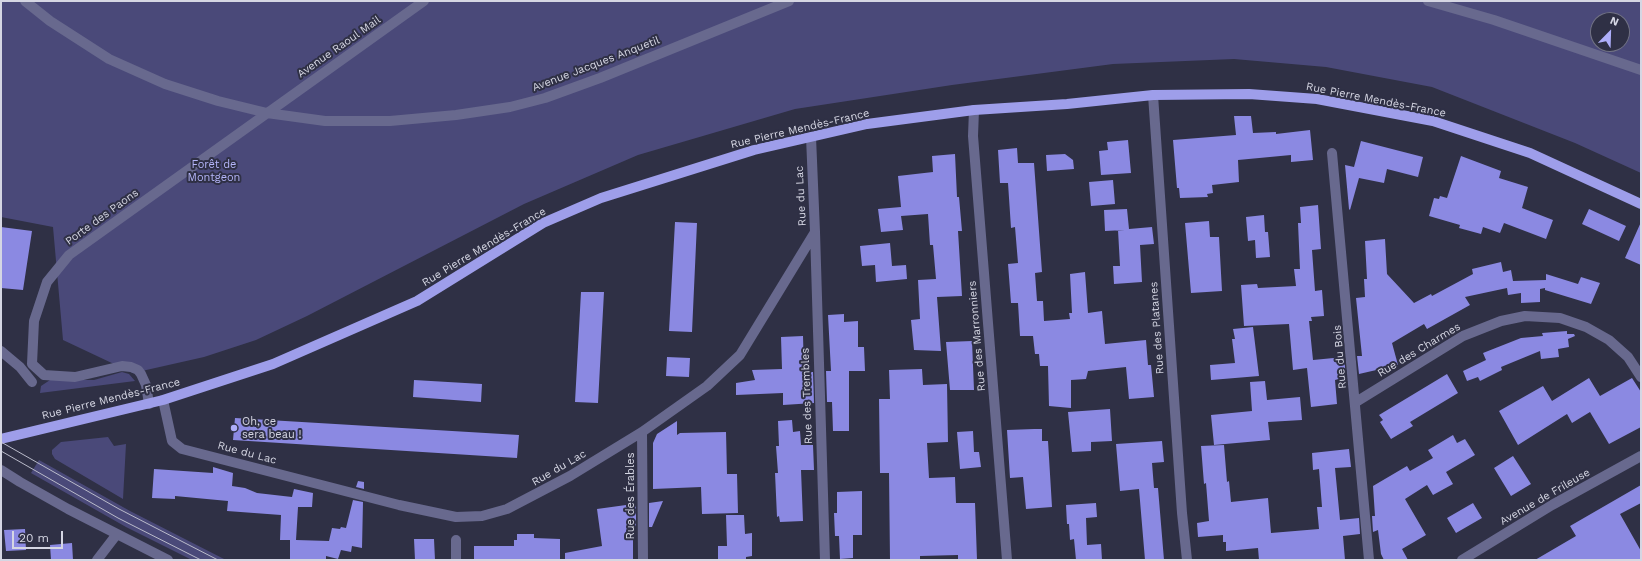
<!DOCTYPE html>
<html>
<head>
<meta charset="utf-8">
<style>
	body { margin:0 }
	#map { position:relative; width:1642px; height:561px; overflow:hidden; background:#2f3045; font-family:"Work Sans",sans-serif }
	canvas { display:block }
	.frame { position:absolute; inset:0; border:2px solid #d5d6e3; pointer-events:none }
	.north { position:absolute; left:1590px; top:12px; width:40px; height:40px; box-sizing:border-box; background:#2f3045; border:1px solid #717284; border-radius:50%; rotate:23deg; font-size:11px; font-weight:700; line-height:16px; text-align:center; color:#d5d6e3 }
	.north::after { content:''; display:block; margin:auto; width:14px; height:18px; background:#aeaefa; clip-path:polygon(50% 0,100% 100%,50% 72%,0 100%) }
	.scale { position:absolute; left:12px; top:531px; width:51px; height:18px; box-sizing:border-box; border:2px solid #d5d6e3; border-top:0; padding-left:5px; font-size:12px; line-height:14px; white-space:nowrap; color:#d5d6e3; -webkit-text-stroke:3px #2f3045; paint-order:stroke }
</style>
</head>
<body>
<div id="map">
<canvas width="1642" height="561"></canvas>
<div class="frame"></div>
<div class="north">N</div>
<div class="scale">20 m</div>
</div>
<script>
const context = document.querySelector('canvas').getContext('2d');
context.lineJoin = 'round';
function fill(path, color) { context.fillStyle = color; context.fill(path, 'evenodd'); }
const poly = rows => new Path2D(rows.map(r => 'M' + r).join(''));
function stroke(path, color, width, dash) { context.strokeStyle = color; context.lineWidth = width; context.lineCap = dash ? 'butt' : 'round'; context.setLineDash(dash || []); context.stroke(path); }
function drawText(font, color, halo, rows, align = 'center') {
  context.font = font + ' "Work Sans",sans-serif'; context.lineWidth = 4; context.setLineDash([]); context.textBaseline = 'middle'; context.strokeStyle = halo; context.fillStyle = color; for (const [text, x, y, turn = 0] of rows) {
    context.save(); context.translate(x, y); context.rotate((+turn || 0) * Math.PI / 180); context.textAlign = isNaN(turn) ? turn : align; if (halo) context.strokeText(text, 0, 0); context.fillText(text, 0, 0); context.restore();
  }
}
const green = poly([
	[1,1,1641,1,1641,173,1575,143,1432,87,1326,67,1234,59,1113,64,952,85,795,109,638,155,524,204,307,316,256,340,204,357,133,373,63,340,53,227,1,217],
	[1598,20,1622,20,1622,44,1598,44],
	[122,372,129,374,135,381,40,393,41,386,50,380,94,380],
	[108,437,114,446,126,444,123,499,55,459,52,454,52,450,61,442],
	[39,460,130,511,226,560,192,560,126,527,31,473]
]);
const building = poly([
	[1234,116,1251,116,1253,133,1276,132,1276,134,1310,130,1313,160,1291,162,1291,155,1238,160,1239,182,1212,185,1213,193,1207,194,1208,197,1180,198,1179,188,1177,188,1173,140,1236,135],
	[1128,140,1131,173,1101,175,1099,151,1108,150,1107,142],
	[1361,141,1423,157,1418,177,1387,169,1384,183,1359,178,1350,210,1349,209,1345,165,1354,167],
	[1017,148,1018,163,1034,163,1042,272,1035,273,1037,301,1043,301,1044,321,1070,319,1069,313,1072,313,1070,274,1085,272,1088,313,1102,311,1105,344,1146,340,1148,365,1151,365,1154,397,1129,399,1126,367,1088,371,1086,379,1071,380,1071,408,1049,406,1048,366,1040,366,1039,354,1035,354,1033,336,1020,336,1018,303,1011,303,1008,264,1018,263,1015,227,1011,228,1008,183,1000,183,998,150],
	[955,154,957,197,959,197,962,231,958,231,962,296,937,297,941,351,914,350,911,320,920,319,918,280,936,279,933,245,930,245,928,214,901,216,903,230,881,232,878,209,901,207,898,176,933,172,932,156],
	[1065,154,1073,160,1074,169,1047,171,1046,155],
	[1461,156,1501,171,1499,178,1528,187,1522,208,1553,220,1546,239,1504,223,1500,233,1483,227,1481,234,1459,228,1460,225,1429,216,1434,198,1439,199,1440,196,1447,198],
	[1113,180,1115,204,1091,206,1089,182],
	[1318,205,1321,249,1312,250,1315,291,1322,290,1324,316,1311,317,1312,321,1309,321,1313,360,1344,357,1346,377,1335,380,1337,404,1311,407,1307,368,1293,370,1289,324,1244,326,1241,285,1257,284,1258,288,1296,286,1294,269,1300,269,1298,223,1301,223,1300,207],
	[1127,209,1129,229,1152,227,1154,244,1140,245,1142,282,1114,284,1113,266,1120,266,1118,230,1125,230,1105,231,1104,210],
	[1589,209,1626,226,1619,241,1582,224],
	[1264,215,1265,232,1268,232,1270,257,1256,258,1255,240,1248,241,1246,217],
	[1209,221,1210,237,1219,237,1222,291,1191,293,1185,223],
	[675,222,697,223,692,332,669,331],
	[1641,222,1641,265,1625,258],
	[1,227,32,231,23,290,1,288],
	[1385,239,1387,274,1414,303,1431,294,1432,296,1473,274,1472,269,1501,262,1503,272,1511,270,1513,281,1546,280,1546,274,1578,284,1581,277,1600,283,1591,304,1545,290,1545,288,1540,289,1540,302,1521,303,1521,293,1508,295,1507,288,1465,297,1470,305,1427,329,1424,324,1392,343,1398,365,1359,374,1357,356,1362,356,1356,298,1365,297,1364,279,1367,279,1365,241],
	[890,243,892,266,906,265,907,279,876,282,875,265,862,266,860,246],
	[581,292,604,292,598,403,575,402],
	[844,314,844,322,858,321,858,347,864,347,865,371,849,371,849,431,833,431,832,402,827,402,826,371,831,371,828,315],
	[1253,327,1259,376,1211,380,1210,365,1235,363,1232,339,1235,339,1233,329],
	[1567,331,1567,334,1574,334,1575,336,1568,339,1569,347,1558,349,1559,357,1541,359,1540,351,1501,367,1502,370,1480,381,1478,377,1467,381,1463,371,1486,360,1483,353,1521,338,1543,336,1542,333],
	[803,336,804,372,813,372,814,403,783,405,783,393,736,395,736,383,755,380,752,370,782,369,781,337],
	[972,341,974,390,950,390,946,342],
	[667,357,690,358,689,377,666,376],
	[922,369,923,385,947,384,948,442,927,443,929,478,955,477,956,503,975,503,977,560,958,560,958,555,920,556,920,560,890,560,889,473,880,473,879,399,890,399,889,370],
	[1447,374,1458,393,1410,422,1413,426,1391,439,1380,422,1383,420,1379,415],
	[1589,378,1600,396,1632,378,1641,392,1641,427,1609,444,1590,412,1572,423,1567,414,1518,445,1499,411,1543,386,1552,401],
	[414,380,482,384,481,402,413,397],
	[1265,381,1267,400,1300,397,1302,420,1268,422,1270,440,1214,445,1211,415,1252,411,1250,382],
	[1110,409,1112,441,1091,442,1091,451,1072,452,1068,412],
	[235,418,519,435,517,458,233,440],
	[792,420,793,432,800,431,801,445,813,445,814,470,801,470,803,521,780,522,779,516,777,517,775,473,778,473,776,446,779,446,778,421],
	[677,421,677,435,680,433,726,432,727,474,737,474,738,513,702,514,701,487,653,489,653,443,657,434],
	[1034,429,1042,429,1042,441,1048,441,1052,507,1026,509,1023,477,1010,478,1007,430],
	[973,431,974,452,979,452,981,467,960,469,957,432],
	[1453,435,1457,443,1465,439,1475,455,1446,472,1453,484,1433,495,1427,485,1405,499,1426,535,1402,549,1408,560,1384,560,1381,554,1378,530,1373,532,1372,516,1375,516,1373,486,1407,466,1410,471,1433,458,1428,450],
	[1162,441,1164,462,1152,463,1154,488,1158,488,1164,560,1145,560,1139,489,1120,491,1116,444],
	[1224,445,1227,482,1229,481,1231,502,1268,498,1271,533,1319,529,1317,507,1322,507,1319,469,1313,470,1312,453,1349,449,1351,467,1335,468,1340,520,1359,518,1360,534,1343,536,1345,560,1259,560,1258,548,1226,551,1226,542,1223,542,1223,535,1198,537,1197,523,1209,521,1206,483,1204,484,1201,446],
	[1513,456,1531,484,1511,496,1494,468],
	[213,467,233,473,232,486,245,488,257,493,292,497,294,489,313,493,312,507,298,507,296,540,329,541,332,528,340,529,341,527,346,528,353,500,363,502,362,548,352,546,351,552,341,550,338,559,326,556,326,560,290,560,290,540,280,540,281,515,227,511,228,501,175,496,175,499,152,498,154,469,213,473],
	[358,481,364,482,364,489,356,487],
	[1641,485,1641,503,1620,514,1641,551,1641,560,1535,560,1576,536,1570,526],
	[862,491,862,535,853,535,853,558,840,559,839,536,835,536,834,513,837,513,837,492],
	[663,501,652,527,649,527,649,503],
	[1096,503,1097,517,1086,518,1087,545,1101,544,1102,560,1076,560,1074,539,1070,540,1069,524,1067,524,1066,505],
	[1473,503,1482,518,1456,533,1447,518],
	[626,505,626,507,636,505,636,527,633,527,633,560,565,560,565,553,602,546,597,509],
	[726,515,744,515,745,534,752,533,752,556,746,557,746,560,718,560,718,546,727,546],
	[25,529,26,550,6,551,4,530],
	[517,534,534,534,534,538,560,539,560,560,474,560,474,546,514,546,514,540,517,540],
	[414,539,434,539,435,560,415,560],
	[72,543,73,560,51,560,50,545]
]);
const minor = poly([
	[25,1,50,21,109,59,165,84,218,101,267,113,325,121,390,121,456,115,510,107,545,98,600,78,789,1],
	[1428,1,1494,20,1641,70],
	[1153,95,1182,513,1187,560],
	[974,110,973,136,1007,560],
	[1332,153,1369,560],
	[815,232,825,560],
	[1,351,20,367,32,382],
	[163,400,172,441,182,449,399,505,456,517,482,516,507,509,570,476,642,432,707,386,740,355,815,232,811,137],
	[1356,402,1463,336,1501,321,1525,316,1560,318,1586,327,1609,340,1628,357,1641,377],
	[149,404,146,385,141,374,138,370,131,367,122,366,75,377,44,375,32,364,34,321,47,282,69,255,424,1],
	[642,432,643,560],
	[1,470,20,482,68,509,168,560],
	[97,560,117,534],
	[456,560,456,540],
	[1462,560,1552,505,1641,456]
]);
const major = poly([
	[1,439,163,400,273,364,417,301,543,223,601,198,754,150,867,124,974,110,1067,104,1153,95,1249,94,1317,99,1433,121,1530,153,1641,204]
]);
const tram = poly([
	[1,442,119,509,218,560],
	[1,451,118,518,201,560]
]);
const markers = [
	[234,428,4,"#aeaefa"]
];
const streetNames = [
	["Avenue Raoul Mail",339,47,-35],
	["Avenue Jacques Anquetil",596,64,-21],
	["Rue Pierre Mendès-France",1376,100,11],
	["Rue Pierre Mendès-France",800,129,-13],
	["Rue du Lac",801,196,-93],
	["Porte des Paons",102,217,-36],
	["Rue Pierre Mendès-France",484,247,-31],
	["Rue des Platanes",1157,328,-94],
	["Rue des Marronniers",977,336,-95],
	["Rue des Charmes",1419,350,-31],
	["Rue du Bois",1340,357,-95],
	["Rue des Trembles",807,396,-92],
	["Rue Pierre Mendès-France",111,399,-14],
	["Rue du Lac",247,453,15],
	["Rue du Lac",559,468,-30],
	["Rue des Érables",631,496,-90],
	["Avenue de Frileuse",1545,497,-30]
];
const parkNames = [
	["Forêt de",214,165],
	["Montgeon",214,178]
];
const poiNames = [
	["Oh, ce",242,422],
	["sera beau !",242,435]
];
fill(green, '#4a4979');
fill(building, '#8b89e2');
stroke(minor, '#68698e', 10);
stroke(major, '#9e9eea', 10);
stroke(tram, '#babbca', 1);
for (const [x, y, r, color] of markers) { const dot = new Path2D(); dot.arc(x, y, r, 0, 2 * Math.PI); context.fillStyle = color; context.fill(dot); stroke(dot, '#2f3045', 1.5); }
drawText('11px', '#d5d6e3', '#2f3045', streetNames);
drawText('11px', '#b5b6fa', '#2f3045', parkNames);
drawText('11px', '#d5d6e3', '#2f3045', poiNames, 'left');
</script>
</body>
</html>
